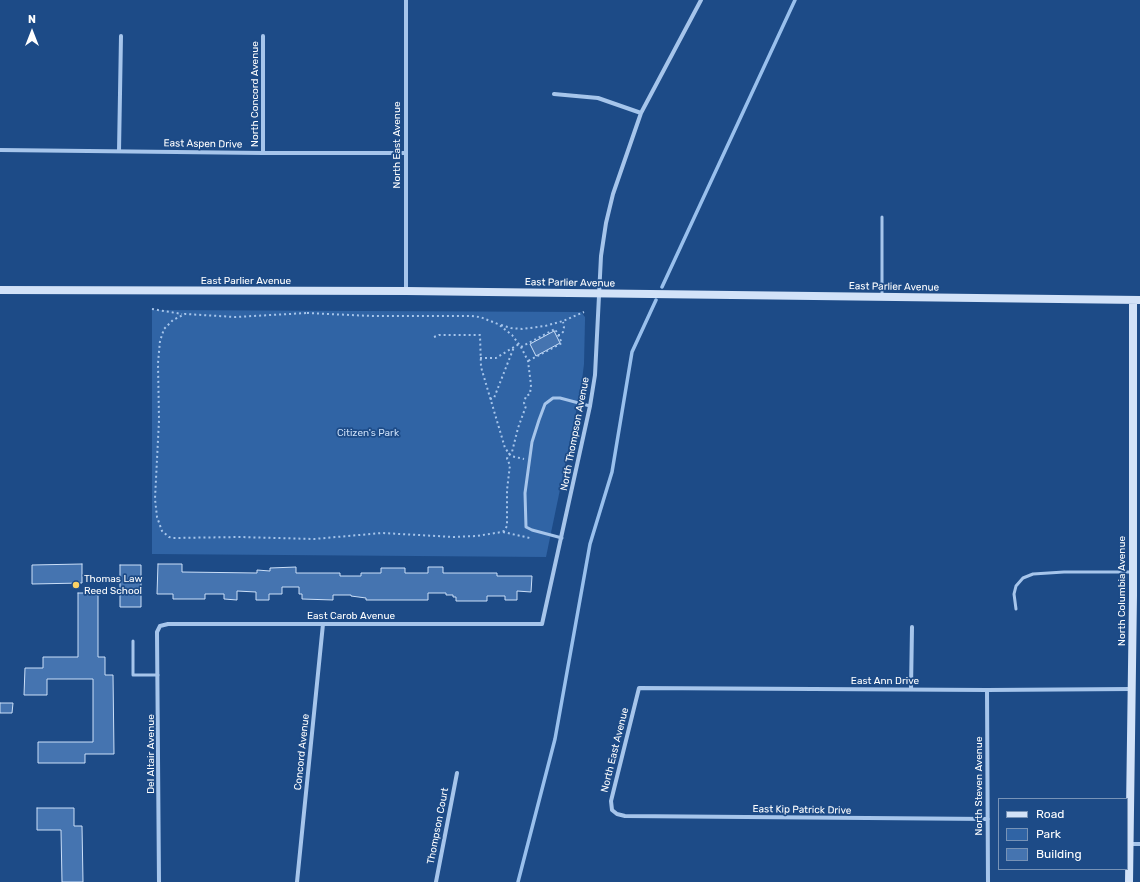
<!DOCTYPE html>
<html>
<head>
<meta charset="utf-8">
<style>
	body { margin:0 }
	#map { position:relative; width:1140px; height:882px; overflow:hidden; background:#1d4b87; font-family:Rubik,sans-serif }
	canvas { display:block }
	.legend { position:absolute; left:998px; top:798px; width:130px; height:72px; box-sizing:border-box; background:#1d4b87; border:1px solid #7793b7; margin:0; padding:5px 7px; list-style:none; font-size:12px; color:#fff }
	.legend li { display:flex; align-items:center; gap:8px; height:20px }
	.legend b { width:20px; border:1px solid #7793b7 }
	.north { position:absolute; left:12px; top:12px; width:40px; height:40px; -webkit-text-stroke:3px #1d4b87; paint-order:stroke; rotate:0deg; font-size:11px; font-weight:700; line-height:16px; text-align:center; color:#fff }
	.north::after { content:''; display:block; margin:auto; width:14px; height:18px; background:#fff; clip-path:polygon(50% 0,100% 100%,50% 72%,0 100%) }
</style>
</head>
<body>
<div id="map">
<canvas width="1140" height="882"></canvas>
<ul class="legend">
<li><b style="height:5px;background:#d2e2f8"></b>Road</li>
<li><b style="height:11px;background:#3064a5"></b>Park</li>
<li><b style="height:11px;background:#4574b0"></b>Building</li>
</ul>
<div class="north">N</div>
</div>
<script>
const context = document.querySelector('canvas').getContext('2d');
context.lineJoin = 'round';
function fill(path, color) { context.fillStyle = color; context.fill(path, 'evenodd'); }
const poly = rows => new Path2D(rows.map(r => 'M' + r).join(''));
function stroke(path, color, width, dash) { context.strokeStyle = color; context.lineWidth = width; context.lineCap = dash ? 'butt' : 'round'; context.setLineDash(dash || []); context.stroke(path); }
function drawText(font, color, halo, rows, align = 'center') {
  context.font = font + ' Rubik,sans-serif'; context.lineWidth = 3.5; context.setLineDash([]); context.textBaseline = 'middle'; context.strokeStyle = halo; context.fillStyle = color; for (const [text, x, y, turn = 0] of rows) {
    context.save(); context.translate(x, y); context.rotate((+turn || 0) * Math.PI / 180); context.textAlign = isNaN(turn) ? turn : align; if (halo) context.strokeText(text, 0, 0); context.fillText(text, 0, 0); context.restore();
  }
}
const green = poly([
	[152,310,581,312,585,317,585,320,584,364,581,388,546,557,152,554]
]);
const stream = poly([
	[662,287,795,0],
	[518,882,555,739,590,544,612,472,632,352,656,300]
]);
const building = poly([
	[554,331,560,343,536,356,530,344,554,331],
	[82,564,82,583,32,584,32,565,82,564],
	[158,564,182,564,182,572,257,573,257,570,270,571,270,568,296,567,296,573,340,573,340,576,361,576,361,573,381,573,381,568,405,568,405,573,428,573,428,567,443,567,443,573,497,573,497,576,532,576,531,592,517,591,517,600,505,600,505,596,487,596,487,601,456,601,456,597,453,597,453,595,446,595,446,593,428,593,428,600,366,600,366,598,351,596,351,595,333,595,333,600,302,599,302,594,299,594,299,587,282,587,282,594,269,594,269,600,256,600,256,592,237,591,237,600,224,599,224,594,205,594,205,599,173,599,173,594,157,594,158,564],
	[120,565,141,565,141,607,120,607,120,565],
	[78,593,98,593,98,657,105,657,105,675,113,675,114,754,85,754,85,763,38,763,38,742,93,742,93,679,47,679,47,695,24,695,25,668,43,668,43,657,78,657,78,593],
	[0,703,13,703,12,713,0,713,0,703],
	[37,808,74,808,74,826,82,826,83,882,62,882,61,830,37,830,37,808]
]);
const path = poly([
	[152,309,182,314],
	[307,313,372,316,471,316,480,317,498,324,512,335,521,347,528,361,531,385,530,394,526,396,524,403,526,406,518,428,512,452,508,455,507,459,510,465,507,490,507,526,504,531,502,532,476,536,454,537,382,533,314,539,239,537,173,538,169,537,162,531,157,517,155,499,159,420,158,363,160,341,164,329,173,320,185,314,235,317,307,313],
	[501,325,511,328,522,329,545,326,563,321,584,312],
	[558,335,560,335,563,332,564,327,563,322],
	[434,337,439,335,480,335,481,367,505,448,511,456,524,459],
	[521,347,555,329,562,343,528,361],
	[480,358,496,358,519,344],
	[490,399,494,398,514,347],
	[503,532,530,538]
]);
const lane = poly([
	[882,295,882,217],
	[562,538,532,530,526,527,525,493,532,442,539,420,545,404,553,398,560,398,590,406],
	[1016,609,1014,594,1016,586,1023,578,1033,574,1064,572,1133,572],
	[133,641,133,675,158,675]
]);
const street = poly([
	[554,94,598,98,641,113],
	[0,150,263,153,405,153],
	[119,151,121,36],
	[263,153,263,36],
	[406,291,406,0],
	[911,689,912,627],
	[987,690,988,882],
	[988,819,625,816,617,814,612,810,611,801,639,688,987,690,1131,689],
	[1130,844,1140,844],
	[159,882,157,632,160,626,168,624,542,624,590,406,595,375,601,256,606,223,613,194,641,113,701,0],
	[297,882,323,624],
	[436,882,457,773]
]);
const secondary = poly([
	[0,290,406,291,1140,300],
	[1129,882,1133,595,1133,300]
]);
const markers = [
	[76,585,4,"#fbd164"]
];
const streetNames = [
	["North Concord Avenue",255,94,-90],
	["East Aspen Drive",203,144,1],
	["North East Avenue",397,145,-90],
	["East Parlier Avenue",246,281],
	["East Parlier Avenue",570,283,1],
	["East Parlier Avenue",894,287,1],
	["North Thompson Avenue",575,434,-79],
	["North Columbia Avenue",1122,591,-90],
	["East Carob Avenue",351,616],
	["East Ann Drive",885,681],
	["North East Avenue",615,750,-76],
	["Concord Avenue",302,752,-84],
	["Del Altair Avenue",151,754,-90],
	["North Steven Avenue",979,786,-90],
	["East Kip Patrick Drive",802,810,1],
	["Thompson Court",438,826,-79]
];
const parkNames = [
	["Citizen's Park",368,433]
];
const poiNames = [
	["Thomas Law",84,579],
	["Reed School",84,591]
];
fill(green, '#3064a5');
stroke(stream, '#99c0ed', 3.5);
fill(building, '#4574b0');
stroke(building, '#cbdff8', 1);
stroke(path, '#a6c5eb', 2, [2, 3]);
stroke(lane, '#a6c5eb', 3);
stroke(street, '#a6c5eb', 4);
stroke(secondary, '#d2e2f8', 8);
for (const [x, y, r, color] of markers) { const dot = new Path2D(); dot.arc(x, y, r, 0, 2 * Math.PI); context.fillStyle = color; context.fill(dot); stroke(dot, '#1d4b87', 1.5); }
drawText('10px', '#fff', '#1d4b87', streetNames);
drawText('10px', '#cbdff8', '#1d4b87', parkNames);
drawText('10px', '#fff', '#1d4b87', poiNames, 'left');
</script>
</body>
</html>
